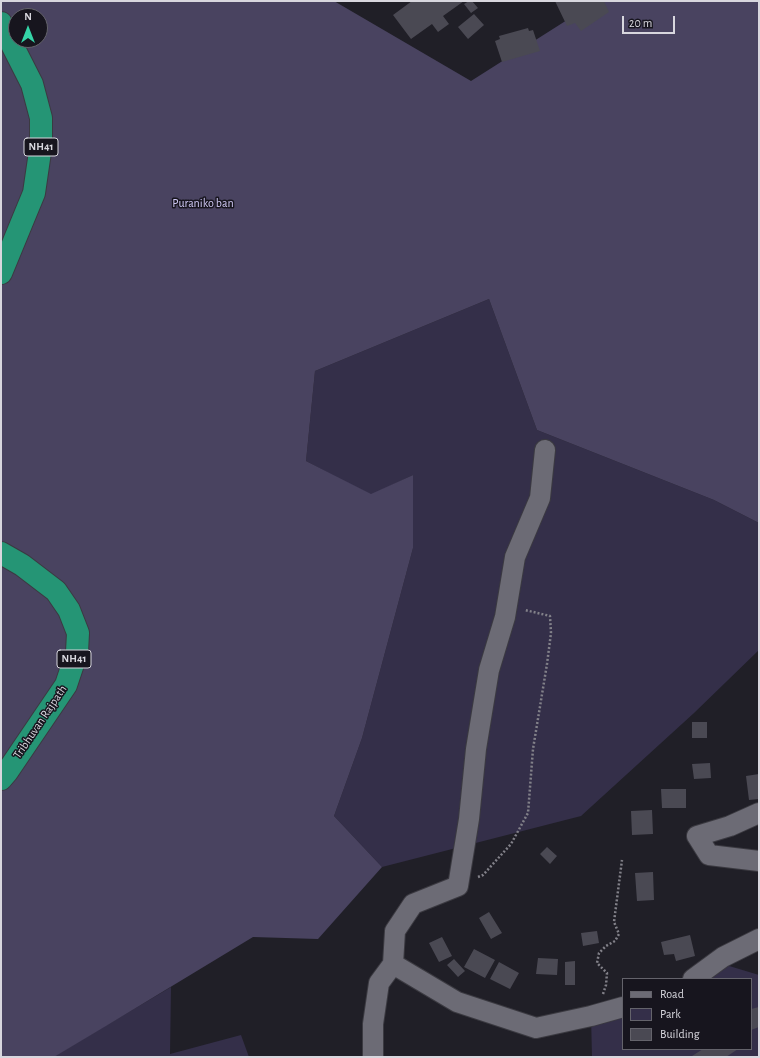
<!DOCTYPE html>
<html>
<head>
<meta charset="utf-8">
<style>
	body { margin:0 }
	#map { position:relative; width:760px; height:1058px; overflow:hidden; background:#201f27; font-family:"Alegreya Sans",sans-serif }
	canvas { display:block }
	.frame { position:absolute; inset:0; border:2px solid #d8d7de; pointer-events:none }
	.legend { position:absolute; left:622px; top:978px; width:130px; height:72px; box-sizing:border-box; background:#17151e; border:1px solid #64636b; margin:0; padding:5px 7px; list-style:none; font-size:12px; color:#d8d7de }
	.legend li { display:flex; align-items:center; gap:8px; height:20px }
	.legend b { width:20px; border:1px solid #64636b }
	.north { position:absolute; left:8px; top:8px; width:40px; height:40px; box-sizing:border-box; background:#17151e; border:1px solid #64636b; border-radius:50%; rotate:0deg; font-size:11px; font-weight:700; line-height:16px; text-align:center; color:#d8d7de }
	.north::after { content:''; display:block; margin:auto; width:14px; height:18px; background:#35d4a7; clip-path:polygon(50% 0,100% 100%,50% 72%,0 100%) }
	.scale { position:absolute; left:622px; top:16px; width:53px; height:18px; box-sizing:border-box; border:2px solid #d8d7de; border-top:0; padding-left:5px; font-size:12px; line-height:14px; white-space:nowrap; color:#d8d7de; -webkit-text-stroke:3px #17151e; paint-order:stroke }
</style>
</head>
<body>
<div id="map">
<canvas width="760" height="1058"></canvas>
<div class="frame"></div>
<ul class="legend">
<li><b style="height:5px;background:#6c6b75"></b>Road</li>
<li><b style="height:11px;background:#342f49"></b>Park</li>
<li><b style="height:11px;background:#4a4953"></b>Building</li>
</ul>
<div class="north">N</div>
<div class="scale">20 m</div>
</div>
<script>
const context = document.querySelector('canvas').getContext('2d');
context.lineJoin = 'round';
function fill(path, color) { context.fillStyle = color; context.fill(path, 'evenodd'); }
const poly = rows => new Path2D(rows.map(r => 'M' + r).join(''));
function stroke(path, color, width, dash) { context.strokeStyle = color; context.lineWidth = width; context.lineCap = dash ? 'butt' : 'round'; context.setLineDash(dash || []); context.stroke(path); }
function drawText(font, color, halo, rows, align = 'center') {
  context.font = font + ' "Alegreya Sans",sans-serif'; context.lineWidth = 3; context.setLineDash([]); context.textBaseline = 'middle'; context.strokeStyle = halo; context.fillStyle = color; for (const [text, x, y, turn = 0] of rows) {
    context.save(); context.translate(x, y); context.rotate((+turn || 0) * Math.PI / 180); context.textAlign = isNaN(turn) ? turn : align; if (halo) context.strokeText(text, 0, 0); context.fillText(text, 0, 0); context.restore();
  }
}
const green = poly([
	[489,299,537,430,714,500,759,523,759,650,694,713,581,816,382,867,334,816,362,738,413,548,413,475,371,495,306,461,315,371],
	[716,962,759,975,759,1057,592,1057,591,1016,623,1006,623,1049,751,1049,751,979,693,979],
	[171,987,170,1054,241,1035,249,1057,53,1057]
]);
const forest = poly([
	[1,1,334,1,471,81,597,1,759,1,759,523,714,500,537,430,489,299,315,371,306,461,371,494,413,475,413,548,362,738,334,816,382,867,318,939,253,937,106,1026,54,1057,1,1057],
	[16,16,40,16,40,40,16,40]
]);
const building = poly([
	[412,1,464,1,443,16,449,24,438,32,432,24,411,39,393,15],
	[469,1,472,1,478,8,471,13,464,4],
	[555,1,604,1,609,12,581,31,575,23,567,26],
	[474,14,484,25,468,39,458,27],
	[528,28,529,31,533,30,540,51,502,62,495,41,500,39,499,36],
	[692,722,707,722,707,738,692,738],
	[710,763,711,778,694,779,692,764],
	[759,774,759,799,749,800,746,776],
	[661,789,686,789,686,808,662,808],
	[652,810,653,834,632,835,631,811],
	[547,847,557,856,550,864,540,854],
	[653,872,654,900,637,901,635,873],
	[489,912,502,933,491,939,479,918],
	[597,931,599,943,583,946,581,933],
	[690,935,695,956,676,961,674,954,664,955,661,942],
	[442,937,452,956,439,962,429,943],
	[474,949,495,960,485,978,464,967],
	[538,958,558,959,557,975,536,974],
	[454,959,465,971,458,977,447,965],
	[575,961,575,985,565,985,565,962],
	[499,962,519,973,510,989,490,979],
	[759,1007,759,1027,751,1030,751,1009],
	[703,1049,738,1049,726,1057,692,1057,692,1056]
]);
const path = poly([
	[478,877,483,875,511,844,528,813,533,749,547,664,551,633,550,616,525,610],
	[603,994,606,985,607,973,597,963,599,953,606,946,615,941,619,934,614,922,622,860]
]);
const street = poly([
	[759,813,730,826,697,836,709,855,759,861],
	[393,964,395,931,413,904,458,886,469,819,476,749,489,670,505,617,515,557,540,498,545,450],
	[693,979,723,957,759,939],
	[373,1057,373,1024,379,983,393,964,457,1002,536,1028,591,1016,623,1007]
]);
const highway = poly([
	[1,23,32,84,41,118,41,145,34,193,1,273],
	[1,553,22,565,56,591,69,610,78,633,77,652,66,685,7,772,1,779]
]);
const shields = [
	[41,147,34],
	[74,659,34]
];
const shieldNames = [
	["NH41",41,147],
	["NH41",74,659]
];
const parkNames = [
	["Puraniko ban",203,203]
];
const streetNames = [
	["Tribhuvan Rajpath",40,722,-56]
];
fill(green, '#342f49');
fill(forest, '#494360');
fill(building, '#4a4953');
stroke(street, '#3b3a41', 22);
stroke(highway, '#3b3a41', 24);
stroke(path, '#828189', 2.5, [2, 2]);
stroke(street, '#6c6b75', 20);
stroke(highway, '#259575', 22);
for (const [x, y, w] of shields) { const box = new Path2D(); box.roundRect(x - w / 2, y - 9, w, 18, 3); context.fillStyle = '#17151e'; context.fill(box); stroke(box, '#d8d7de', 1); }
drawText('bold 11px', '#d8d7de', null, shieldNames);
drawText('12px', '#d1caf6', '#17151e', parkNames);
drawText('12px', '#d8d7de', '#17151e', streetNames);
</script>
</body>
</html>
